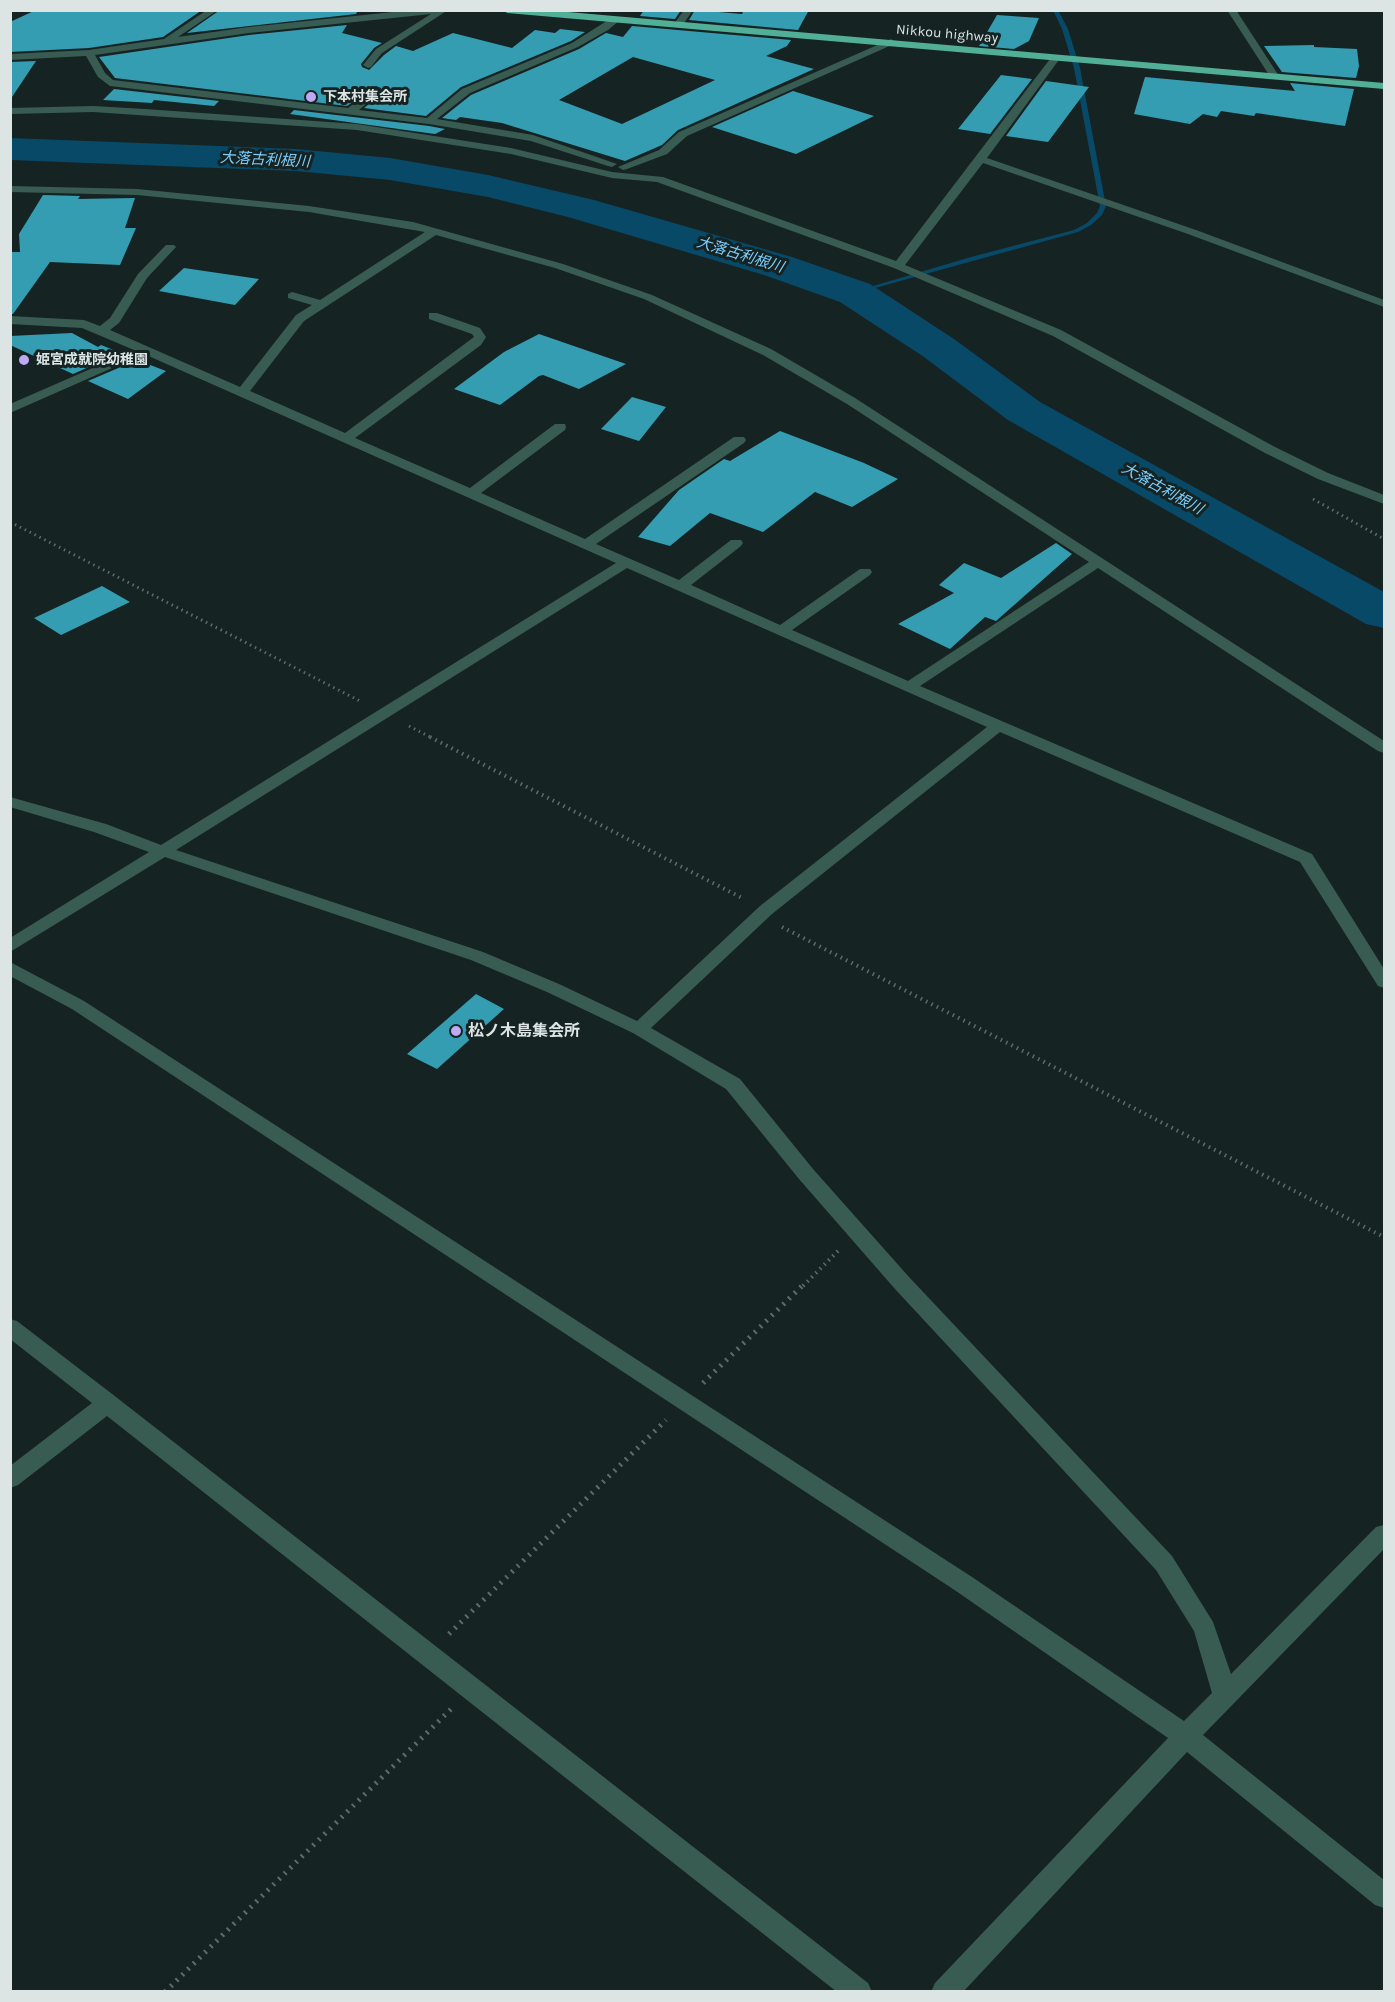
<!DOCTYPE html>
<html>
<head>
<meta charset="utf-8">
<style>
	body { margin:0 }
	#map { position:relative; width:1395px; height:2002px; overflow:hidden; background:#162323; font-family:Karla,sans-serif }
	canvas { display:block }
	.frame { position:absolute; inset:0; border:12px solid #dce4e4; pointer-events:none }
</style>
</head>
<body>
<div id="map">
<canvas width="1395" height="2002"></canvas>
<div class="frame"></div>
</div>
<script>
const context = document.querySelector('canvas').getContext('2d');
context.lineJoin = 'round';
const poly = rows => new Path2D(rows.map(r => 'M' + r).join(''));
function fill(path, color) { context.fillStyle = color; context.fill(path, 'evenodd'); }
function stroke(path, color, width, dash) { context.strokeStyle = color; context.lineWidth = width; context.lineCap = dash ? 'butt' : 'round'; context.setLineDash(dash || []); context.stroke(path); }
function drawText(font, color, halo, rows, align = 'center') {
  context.font = font + ' Karla,"Noto Sans JP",sans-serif'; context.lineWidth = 6; context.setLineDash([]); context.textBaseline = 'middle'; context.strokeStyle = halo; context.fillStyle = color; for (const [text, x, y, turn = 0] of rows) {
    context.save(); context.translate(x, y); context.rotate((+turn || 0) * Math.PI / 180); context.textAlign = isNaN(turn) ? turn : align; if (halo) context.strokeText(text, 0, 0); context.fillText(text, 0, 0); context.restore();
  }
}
const stream = poly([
	[1053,10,1058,10,1068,29,1080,68,1106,206,1102,215,1091,225,1078,232,853,294,853,292,971,257,1074,230,1087,223,1097,213,1100,206,1074,68,1062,29,1053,10]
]);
const river = poly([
	[10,138,296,149,390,158,488,175,594,200,792,257,870,284,954,339,1040,402,1384,592,1384,628,1366,624,1008,420,924,357,840,302,764,275,568,217,488,197,390,180,296,171,10,160,10,138]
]);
const building = poly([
	[36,10,202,10,163,37,89,48,10,52,10,22],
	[220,10,358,10,356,14,187,33],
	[644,10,681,10,675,19,640,16],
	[695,10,742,14,744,10,809,10,798,30,689,20],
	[997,15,1039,18,1029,41,1014,49,979,46],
	[347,25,342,33,382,43,374,48,361,64,362,67,369,70,384,55,396,46,413,51,453,33,512,48,535,30,555,33,560,29,585,32,571,41,461,87,426,116,364,108,380,95,381,88,376,86,347,106,115,78,99,57,249,35],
	[632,26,791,40,787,46,766,56,814,69,678,130,662,145,625,161,502,123,460,117,456,120,442,118,471,95,579,49,606,33,623,37],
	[633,57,715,80,622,124,559,100],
	[1314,45,1314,47,1357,49,1359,66,1356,78,1282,72,1264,46],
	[36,61,10,100,10,62],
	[1001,75,1032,79,990,134,958,129],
	[1145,77,1295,91,1290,83,1354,89,1345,126,1256,113,1254,116,1221,111,1217,117,1203,114,1190,124,1134,114],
	[1046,81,1089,87,1048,142,1006,136],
	[114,89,219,101,214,106,154,100,152,103,103,100],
	[793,91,874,116,796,154,712,127],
	[294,110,429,126,445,129,435,134,290,114],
	[43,195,80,196,78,199,135,198,125,228,136,228,120,265,50,262,13,314,10,314,10,252,20,252,19,234],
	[184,268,259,279,235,305,159,291],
	[72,333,98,347,101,345,121,353,73,374,10,345,10,336],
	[539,334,626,364,579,389,543,375,539,376,500,405,454,389,504,352],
	[137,360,166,371,128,399,88,381],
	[632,397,666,407,639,441,601,429],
	[780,431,864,463,898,479,852,507,815,492,763,532,710,513,670,546,638,537,679,490,724,459,730,461],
	[1056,543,1072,554,996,621,985,617,950,649,898,624,954,593,939,585,964,563,1001,578],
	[102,586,130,602,61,635,34,618],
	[476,994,504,1009,437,1069,407,1054]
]);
const pathFar2 = poly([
	[1313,499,1384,539],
	[10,522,360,701],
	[409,726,432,738]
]);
const pathFar1 = poly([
	[430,737,744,899],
	[782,927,1384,1237],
	[803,1286,839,1250]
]);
const path = poly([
	[703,1383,804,1284],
	[449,1634,666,1420],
	[165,1992,451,1709]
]);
const minor = poly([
	[207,10,218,10,178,37,249,27,412,10,448,10,382,53,371,67,368,68,363,65,376,49,431,14,249,33,95,55,105,73,113,80,348,108,375,88,379,89,379,93,359,110,427,118,462,89,572,43,613,17,619,17,619,21,608,30,578,47,470,93,437,119,533,135,617,164,612,167,608,166,531,141,429,124,110,86,98,77,86,56,10,60,10,54,89,50,164,39,207,10],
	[684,10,693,10,682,26,676,26,674,24,684,10],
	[1227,10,1236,10,1279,76,1277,78,1271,78,1227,10],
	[891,39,896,42,894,44,687,136,667,154,627,169,623,170,618,167,659,150,679,132,891,39],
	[1053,55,1061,57,987,158,1196,230,1384,300,1384,307,1188,234,983,163,905,265,1061,330,1275,447,1328,473,1384,495,1384,504,1318,479,1265,453,1053,336,894,268,657,182,612,178,511,154,357,130,93,112,10,114,10,108,93,106,145,109,357,124,511,148,612,172,663,177,896,261,1053,55],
	[10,186,137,189,309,206,413,222,563,264,652,295,771,349,855,398,1384,741,1384,753,1378,751,1098,568,920,686,1312,854,1384,969,1384,988,1378,986,1300,862,1000,732,772,914,651,1028,740,1079,813,1169,909,1277,1172,1556,1213,1622,1231,1674,1376,1527,1384,1525,1384,1549,1203,1735,1384,1880,1384,1908,1375,1905,1187,1752,963,1992,931,1992,935,1983,1168,1738,956,1591,72,1009,10,976,10,962,84,1001,972,1577,1184,1721,1212,1693,1194,1631,1156,1570,895,1289,799,1179,726,1089,633,1033,547,992,471,960,165,857,10,952,10,938,149,852,94,832,10,807,10,797,106,824,161,845,616,563,144,354,10,413,10,404,134,350,82,328,10,324,10,316,84,320,100,326,110,318,138,274,166,245,174,245,176,247,147,278,119,323,110,330,240,387,296,315,312,305,288,298,288,294,292,292,320,300,425,232,309,212,137,195,10,192,10,186],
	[436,235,555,268,644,299,763,355,847,404,1089,562,908,681,792,630,870,575,872,572,870,569,860,569,780,625,691,585,741,546,743,543,741,540,731,540,679,580,596,544,744,443,746,440,744,437,734,437,585,539,481,493,565,430,566,427,565,424,555,424,470,488,355,438,481,345,486,337,480,328,437,313,429,313,429,319,472,334,474,337,345,433,250,391,304,321,436,235],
	[627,568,987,727,760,906,637,1021,559,984,483,952,176,850,627,568],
	[10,1319,17,1321,116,1397,868,1983,872,1992,837,1992,107,1416,18,1485,10,1488,10,1466,92,1403,10,1339,10,1319]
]);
const highway = poly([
	[503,10,545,10,1384,83,1384,89,507,13,503,10]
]);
const markers = [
	[311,97,6,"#bea9f5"],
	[24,360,6,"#bea9f5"],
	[456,1031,6,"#bea9f5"]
];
const farStreetnames = [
	["Nikkou highway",947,34,5]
];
const farPoinames = [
	["下本村集会所",323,97],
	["姫宮成就院幼稚園",36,360]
];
const farWaternames = [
	["大落古利根川",265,160,3],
	["大落古利根川",740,255,17],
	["大落古利根川",1162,489,29]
];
const poiNames = [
	["松ノ木島集会所",468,1031]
];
fill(stream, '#074967');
fill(river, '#074967');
fill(building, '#359db2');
stroke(pathFar2, '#5f6b6b', 3, [1.5, 4]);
stroke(pathFar1, '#5f6b6b', 4, [1.5, 4.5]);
stroke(path, '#5f6b6b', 5, [2, 6]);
fill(minor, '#395c52');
fill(highway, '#51af97');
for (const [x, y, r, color] of markers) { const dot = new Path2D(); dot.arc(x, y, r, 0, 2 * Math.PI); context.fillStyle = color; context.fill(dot); stroke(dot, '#162323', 2); }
drawText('14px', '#dce4e4', '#162323', farStreetnames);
drawText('bold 14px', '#dce4e4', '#162323', farPoinames, 'left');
drawText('italic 15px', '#7dcdfb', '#162323', farWaternames);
drawText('bold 16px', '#dce4e4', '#162323', poiNames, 'left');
</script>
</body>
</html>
